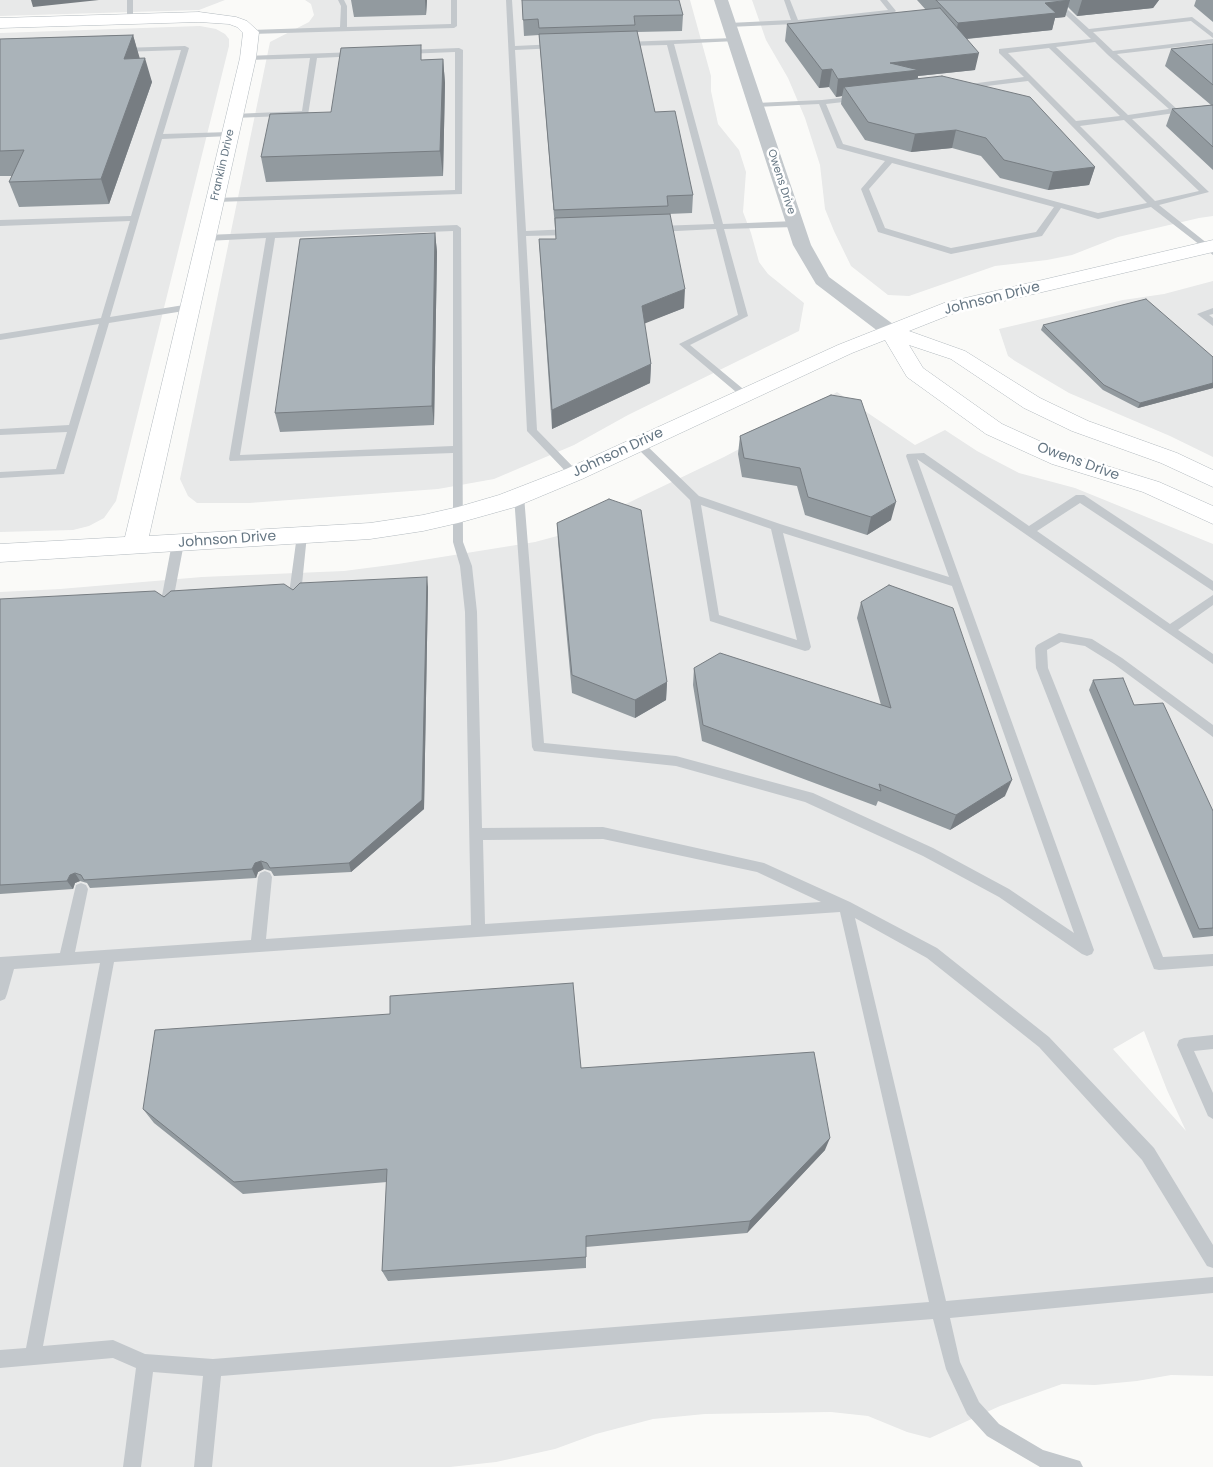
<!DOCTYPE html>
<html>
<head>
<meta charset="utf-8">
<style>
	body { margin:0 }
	canvas { display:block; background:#fafaf8 }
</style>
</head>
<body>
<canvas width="1213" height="1467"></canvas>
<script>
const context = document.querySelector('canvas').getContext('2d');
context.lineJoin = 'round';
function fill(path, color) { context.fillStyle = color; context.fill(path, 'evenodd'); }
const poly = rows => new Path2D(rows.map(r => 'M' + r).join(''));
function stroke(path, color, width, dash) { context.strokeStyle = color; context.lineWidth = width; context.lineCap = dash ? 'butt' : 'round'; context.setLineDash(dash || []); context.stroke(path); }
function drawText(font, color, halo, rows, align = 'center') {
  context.font = font + ' Poppins,sans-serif'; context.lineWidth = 5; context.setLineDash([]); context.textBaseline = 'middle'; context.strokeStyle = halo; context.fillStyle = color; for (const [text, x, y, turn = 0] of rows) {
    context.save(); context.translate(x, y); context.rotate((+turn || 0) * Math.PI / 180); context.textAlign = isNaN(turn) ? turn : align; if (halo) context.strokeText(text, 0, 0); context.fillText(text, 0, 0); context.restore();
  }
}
const built = poly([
	[0,0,225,0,199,10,0,16],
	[305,0,690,0,711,76,711,91,718,124,739,150,746,172,743,212,751,233,759,262,768,274,804,303,799,331,628,415,574,445,494,479,438,489,249,503,197,503,188,496,180,479,270,42,309,22,314,15,311,4],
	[752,0,1213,0,1213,216,1199,218,1118,237,1072,255,1047,260,995,266,909,296,888,295,851,266,834,231,825,209,820,165,805,118,788,78,766,40],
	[200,26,216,29,225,34,229,39,229,46,116,501,104,518,89,526,73,530,0,532,0,33],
	[1213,281,1213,457,1170,436,1069,393,1015,361,1008,356,999,329,1123,300,1164,294],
	[837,392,915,445,945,430,977,451,1019,473,1075,488,1213,544,1213,1376,1171,1375,1137,1381,1095,1385,1062,1384,1000,1406,930,1438,907,1432,868,1416,831,1412,705,1414,653,1419,596,1434,555,1449,496,1462,450,1467,0,1467,0,592,60,589,202,577,344,571,398,564,535,542,561,535,724,457,813,410,825,399],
	[1144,1031,1167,1090,1186,1131,1113,1049]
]);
const lane = poly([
	[127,0,133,0,133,19,130,21,127,19,127,0],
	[338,0,344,0,347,6,347,27,451,24,451,0,457,0,457,26,454,28,251,34,248,32,251,30,340,27,341,6,338,0],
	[506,0,512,0,515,46,557,44,561,46,557,48,515,50,526,231,570,229,574,232,570,235,526,236,537,430,578,472,579,474,574,477,570,476,527,431,506,0],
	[784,0,790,0,798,20,888,10,880,0,887,0,896,11,893,13,795,24,729,27,726,25,729,23,791,20,784,0],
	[1050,0,1057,0,1089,29,1192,17,1213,33,1213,38,1191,21,1093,32,1113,51,1213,39,1213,43,1117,54,1179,111,1175,113,1132,119,1209,192,1159,205,1213,248,1213,255,1151,207,1098,219,1061,208,1042,236,951,254,878,232,861,189,885,161,837,148,819,104,756,107,752,105,756,103,822,100,858,96,861,96,861,100,826,104,843,144,1098,213,1147,203,1028,81,962,89,958,87,962,85,1024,77,999,53,999,49,1091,39,1050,0],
	[1095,42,1108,55,1169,109,1128,115,1056,47,1095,42],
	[1049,48,1120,116,1076,121,1008,53,1049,48],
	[1124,120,1199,191,1155,201,1080,126,1124,120],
	[892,163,1054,207,1036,232,951,248,885,228,869,189,892,163],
	[734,38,738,40,736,41,674,44,723,224,795,221,799,224,795,227,724,229,748,316,690,345,748,393,748,397,745,398,742,397,679,344,738,315,716,229,658,232,654,229,658,226,714,224,667,45,624,46,620,44,624,42,734,38],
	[185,46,189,48,163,134,230,132,234,134,230,136,162,139,110,317,190,304,195,307,190,310,109,323,64,474,0,478,0,472,56,469,67,432,0,435,0,429,69,425,99,324,0,340,0,334,101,318,130,221,0,226,0,220,131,216,181,50,122,52,118,50,122,48,185,46],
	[459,48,463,50,462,194,215,202,211,200,215,198,455,190,455,52,405,54,401,52,405,50,459,48],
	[357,52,361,54,360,56,317,58,308,115,234,118,230,116,234,114,302,111,310,58,248,60,245,60,245,56,357,52],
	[457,225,461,228,463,542,472,566,477,612,482,828,603,827,764,863,850,902,937,948,1049,1037,1154,1148,1213,1245,1213,1268,1207,1266,1142,1160,1039,1047,927,958,855,918,946,1301,1213,1277,1213,1293,950,1318,960,1362,979,1402,999,1424,1043,1450,1080,1461,1083,1467,1040,1467,987,1436,967,1414,946,1369,933,1319,221,1376,212,1467,194,1467,203,1376,153,1372,141,1467,123,1467,136,1368,113,1358,0,1368,0,1350,26,1348,100,963,14,969,7,994,5,999,0,1001,0,957,60,953,76,885,81,883,86,885,88,889,75,952,251,940,258,877,260,873,265,871,270,873,272,877,266,939,471,925,465,612,460,566,453,542,453,453,230,461,229,459,266,238,206,241,202,238,206,235,457,225],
	[453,231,453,446,240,455,275,238,453,231],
	[603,839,757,872,821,902,485,924,483,840,603,839],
	[840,912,929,1302,213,1359,145,1354,113,1340,43,1346,114,962,840,912],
	[1213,308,1213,314,1209,315,1213,318,1213,326,1197,314,1213,308],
	[639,441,643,442,699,496,780,524,949,577,906,456,907,454,924,453,1029,526,1076,495,1084,495,1213,581,1213,591,1080,503,1037,531,1170,624,1213,595,1213,605,1178,630,1213,654,1213,664,917,459,1094,950,1092,954,1087,956,1082,954,999,897,923,856,805,802,676,766,534,751,532,747,514,496,519,492,524,496,544,743,676,756,813,793,933,848,1009,889,1074,933,952,586,783,533,811,647,809,650,805,651,710,621,690,500,635,446,634,444,639,441],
	[701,505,771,529,797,640,719,615,701,505],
	[302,531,307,535,301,594,295,598,289,594,297,535,302,531],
	[178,539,184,543,173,601,167,605,161,601,172,543,178,539],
	[1059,633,1092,639,1122,658,1213,725,1213,737,1114,664,1085,646,1061,642,1047,650,1048,668,1163,957,1213,954,1213,966,1159,970,1154,969,1036,668,1035,648,1037,645,1059,633],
	[1213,1035,1213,1049,1194,1051,1213,1093,1213,1119,1208,1116,1177,1045,1179,1040,1184,1038,1213,1035]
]);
const street = poly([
	[714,0,728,0,811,245,829,277,897,327,899,331,897,335,890,337,883,335,816,284,793,245,714,0]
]);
const secondary = poly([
	[199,12,236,17,247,21,259,32,256,58,149,536,370,523,423,515,458,507,499,495,566,469,838,345,944,303,1213,240,1213,252,957,312,909,331,965,351,1040,398,1088,421,1177,453,1213,470,1213,487,1161,463,1072,431,1024,408,951,359,909,345,923,368,1002,424,1068,454,1159,482,1213,506,1213,524,1143,492,1052,464,986,434,907,377,885,340,852,353,582,479,515,507,458,523,423,531,370,539,0,562,0,544,125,537,240,58,243,33,237,27,229,24,199,22,0,28,0,18,199,12]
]);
const wall = poly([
	[351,0,427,0,426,15,354,17],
	[522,0,683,15,682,31,637,32,655,112,693,195,692,213,668,214,684,308,644,323,651,364,650,383,552,429,539,239,556,239,555,228,539,35,524,36],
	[917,0,1159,0,1153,8,1077,16,1068,7,1065,17,1055,18,1052,30,967,39,975,70,918,76,918,78,1095,167,1089,185,1048,190,1000,178,981,156,952,148,911,152,865,140,841,104,842,96,836,97,829,87,819,88,785,41,787,24,926,10],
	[1196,0,1213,0,1213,22,1194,6],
	[133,35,139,58,152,82,109,204,19,207,9,182,12,176,0,176,0,39],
	[1213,44,1213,170,1166,126,1172,109,1211,105,1165,66,1171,49],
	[443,59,445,83,443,176,266,182,261,157,331,112,423,60],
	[435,233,437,252,434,425,280,432,275,413],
	[1043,325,1213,357,1213,388,1138,408,1103,390,1041,330],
	[831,395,891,520,867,535,805,515,797,486,742,477,738,454,740,436],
	[557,523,667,682,666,700,635,718,572,693,558,542],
	[428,587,424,809,351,872,274,876,271,871,264,869,258,872,256,878,90,888,87,883,80,881,75,883,73,889,0,894,0,599,164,597,293,590],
	[861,602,1005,796,950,830,878,801,876,806,702,741,693,685,694,668,881,705,857,618],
	[1093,680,1134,705,1213,811,1213,936,1193,938,1089,690],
	[581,1068,825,1150,747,1233,586,1247,586,1268,388,1281,382,1271,387,1182,243,1194,154,1123,143,1109]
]);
const shadedWall = poly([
	[31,0,99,0,33,7],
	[425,0,427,0,426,15],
	[1070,0,1065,17,1055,18,1052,30,954,40,958,23,1045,3],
	[1082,0,1159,0,1153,8,1077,16],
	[133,35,140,59,124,59],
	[979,53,975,70,918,76,916,87,844,87,842,96,836,97,838,79,890,63],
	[145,58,152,82,109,204,101,179],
	[443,59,445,83,443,176,440,151],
	[832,69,829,87,819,88,822,70],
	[956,130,952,148,911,152,915,134],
	[1095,167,1089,185,1048,190,1053,172],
	[435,233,437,252,434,425,432,406],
	[685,289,684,308,641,325,642,306],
	[651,364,650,383,552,429,552,410],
	[1213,383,1213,388,1138,408,1140,403],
	[896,502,891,520,867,535,871,517],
	[427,577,428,587,424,809,351,872,349,863],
	[667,682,666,700,635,718,635,700],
	[1012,780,1005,796,950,830,956,815],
	[261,861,264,869,258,872,256,878,252,869,255,863],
	[75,873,80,881,75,883,73,889,67,881,70,875],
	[830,1138,825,1150,747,1233,750,1221]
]);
const building = poly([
	[522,0,679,0,683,15,634,16,635,25,539,28,538,19,523,20,522,0],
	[936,0,1070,0,1045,3,1056,13,958,23,936,0],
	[940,8,979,53,890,63,919,70,838,79,832,69,822,70,787,24,940,8],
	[637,31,655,112,675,111,693,195,667,196,668,206,554,210,539,34,637,31],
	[133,35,124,59,145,58,101,179,9,182,24,150,0,151,0,39,133,35],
	[1213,44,1213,85,1171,49,1213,44],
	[421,45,421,60,443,59,440,151,261,157,270,114,331,112,341,48,421,45],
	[942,76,1030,97,1095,167,1053,172,1004,160,986,138,956,130,915,134,868,122,844,87,942,76],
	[1213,105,1213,147,1172,109,1213,105],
	[670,214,685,289,642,306,651,364,552,410,539,239,556,239,555,218,670,214],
	[435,233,432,406,275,413,300,239,435,233],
	[1146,299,1213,357,1213,383,1140,403,1104,385,1043,325,1146,299],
	[831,395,861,400,896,502,871,517,808,497,800,468,744,458,740,436,831,395],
	[609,499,641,510,667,682,635,700,572,675,557,523,609,499],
	[427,577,422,800,349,863,270,868,267,863,261,861,255,863,252,869,84,880,81,875,75,873,70,875,67,881,0,885,0,599,155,591,164,597,171,591,284,584,293,590,300,583,427,577],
	[889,585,953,608,1012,780,956,815,879,784,881,791,703,725,694,668,720,653,891,708,861,602,889,585],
	[1123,678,1134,705,1163,703,1213,811,1213,928,1199,929,1093,680,1123,678],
	[573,983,581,1068,814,1052,830,1138,750,1221,586,1236,586,1257,382,1271,387,1169,234,1182,143,1109,155,1030,390,1014,390,996,573,983]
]);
const farStreetnames = [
	["Franklin Drive",223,165,-77],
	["Owens Drive",781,182,72]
];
const streetNames = [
	["Johnson Drive",992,299,-14],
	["Johnson Drive",618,453,-25],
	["Owens Drive",1078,462,20],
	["Johnson Drive",227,540,-4]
];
fill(built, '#e8e9e9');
stroke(secondary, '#b3babf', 1);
fill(lane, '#c3c8cc');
fill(street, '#c3c8cc');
fill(secondary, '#fff');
fill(wall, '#929a9f');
fill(shadedWall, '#777d82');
fill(building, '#aab3b9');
stroke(building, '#777d82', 1);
drawText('11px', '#657683', '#fff', farStreetnames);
drawText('14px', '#657683', '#fff', streetNames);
</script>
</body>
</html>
